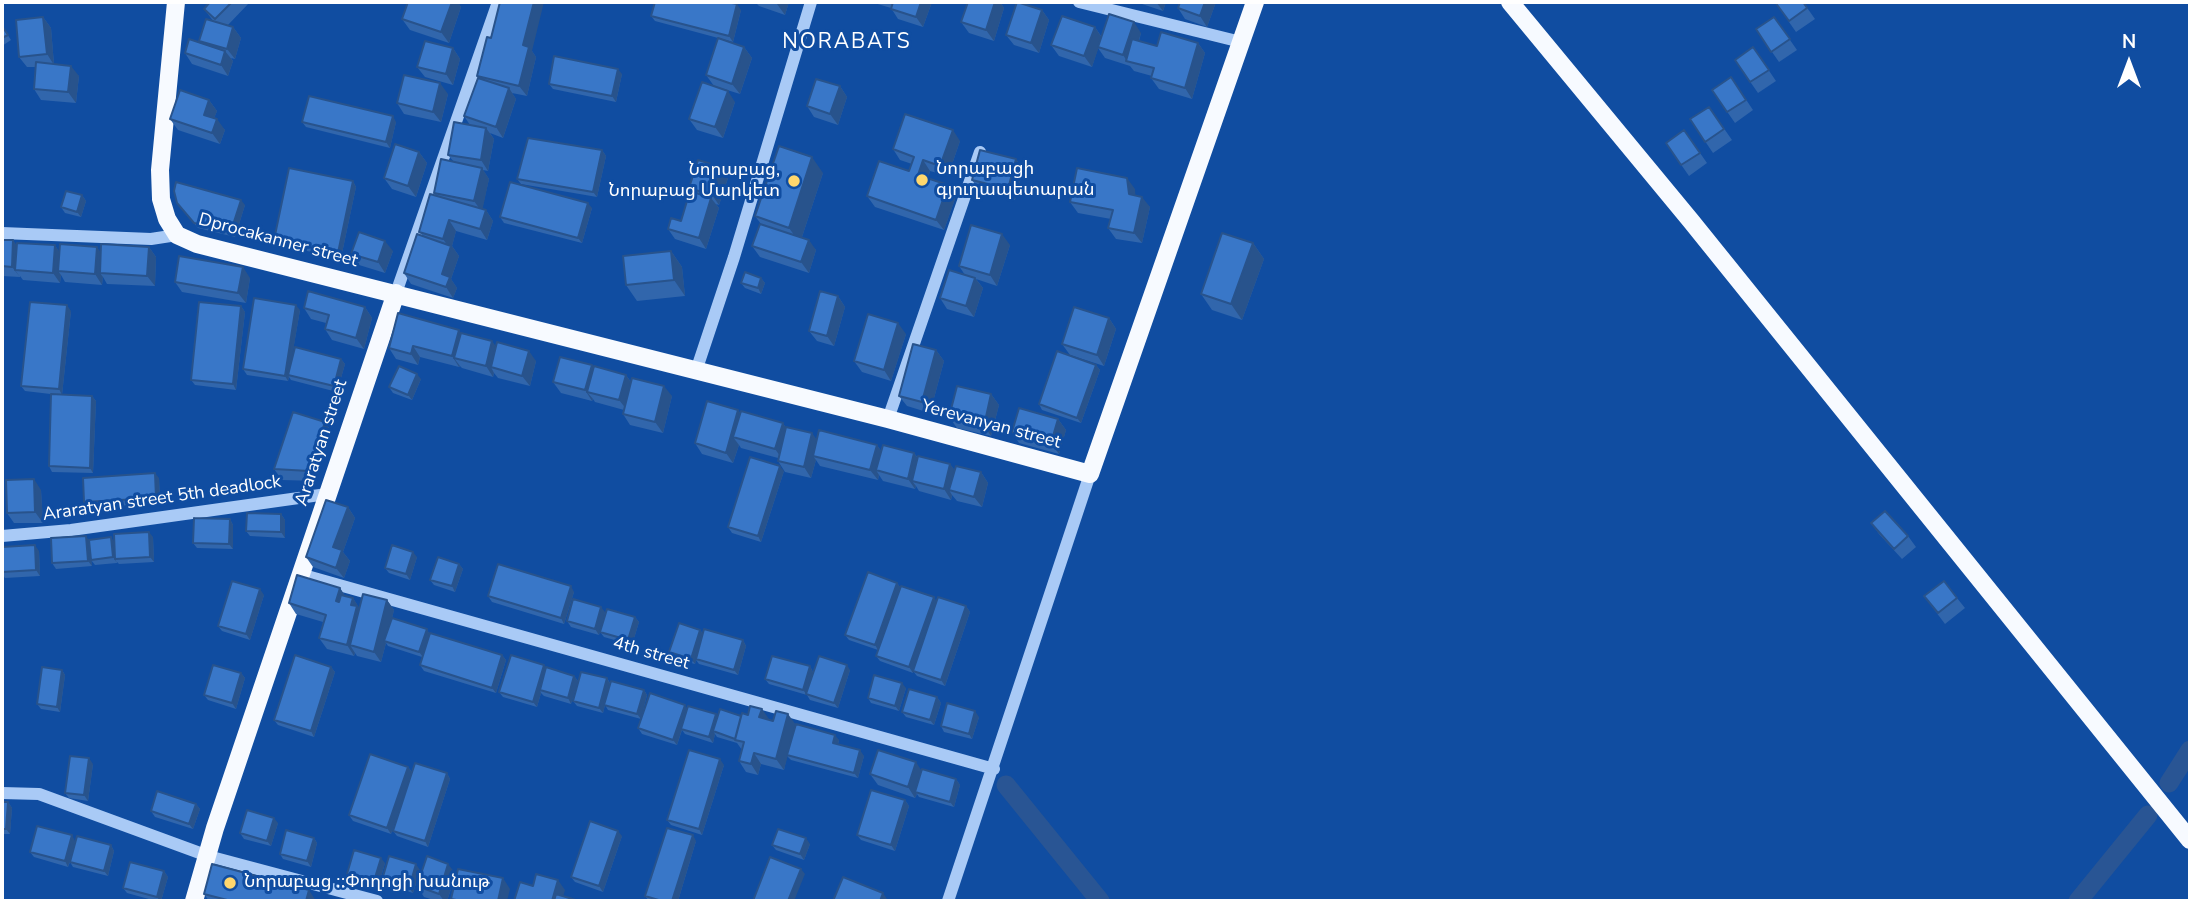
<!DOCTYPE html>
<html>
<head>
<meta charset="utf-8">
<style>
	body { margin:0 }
	#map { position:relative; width:2192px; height:903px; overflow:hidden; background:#104da1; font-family:"Nunito Sans",sans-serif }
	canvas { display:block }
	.frame { position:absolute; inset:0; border:4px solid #fff; pointer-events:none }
	.north { position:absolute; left:2094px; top:28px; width:70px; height:70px; -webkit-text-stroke:5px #104da1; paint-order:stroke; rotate:0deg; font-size:19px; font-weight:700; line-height:28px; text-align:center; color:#fff }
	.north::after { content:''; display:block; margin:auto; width:24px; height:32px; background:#fff; clip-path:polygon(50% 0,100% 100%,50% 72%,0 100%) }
</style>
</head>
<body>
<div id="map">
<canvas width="2192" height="903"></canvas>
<div class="frame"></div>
<div class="north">N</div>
</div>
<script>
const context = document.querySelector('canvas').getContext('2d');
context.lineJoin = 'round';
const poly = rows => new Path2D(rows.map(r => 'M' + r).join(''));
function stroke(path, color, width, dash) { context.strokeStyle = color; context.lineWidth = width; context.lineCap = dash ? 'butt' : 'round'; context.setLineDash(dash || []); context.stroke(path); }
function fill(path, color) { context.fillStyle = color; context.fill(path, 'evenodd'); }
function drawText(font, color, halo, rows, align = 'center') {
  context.font = font + ' "Nunito Sans","Noto Sans Armenian",sans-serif'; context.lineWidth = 6; context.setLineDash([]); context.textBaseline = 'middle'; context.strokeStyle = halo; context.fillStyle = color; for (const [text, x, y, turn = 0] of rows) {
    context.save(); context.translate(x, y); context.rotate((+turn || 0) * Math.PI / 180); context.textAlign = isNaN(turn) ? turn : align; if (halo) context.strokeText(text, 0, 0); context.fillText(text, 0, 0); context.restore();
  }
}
const canal = poly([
	[2169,783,2190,750],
	[1006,785,1100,901],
	[2078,901,2148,815]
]);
const minor = poly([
	[1079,2,1241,42],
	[2,233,151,239,177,235],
	[396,293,498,2],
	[696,371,734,257,811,2],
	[888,419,980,152],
	[2,536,71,530,327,494],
	[300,574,994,769],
	[2,793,39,794,208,856,377,901],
	[948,901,1090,474]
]);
const major = poly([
	[176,2,160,170,161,199,167,219,177,235,197,244,888,419,1090,474,1255,2],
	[1510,2,1691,221,2190,840],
	[194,901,215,828,396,293]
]);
const wall = poly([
	[210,2,250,2,227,26,233,27,241,38,235,59,231,58,233,61,228,76,192,64,185,53,201,43,199,41,214,22,204,9],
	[408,2,464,2,463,4,458,3,461,7,449,43,410,30,402,19],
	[755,2,789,2,785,15,759,6],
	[871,2,932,2,923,27,898,19,891,8],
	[968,2,1000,2,1004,8,994,41,969,33,961,22],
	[1138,2,1166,2,1163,11,1139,3],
	[1180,2,1216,2,1207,27,1185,19,1178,8],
	[1775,2,1803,2,1815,19,1796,32],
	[741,10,733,42,655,21,651,16],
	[1042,10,1049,20,1039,53,1014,45,1006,35],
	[43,17,51,28,54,64,79,76,76,103,41,100,34,89,36,67,27,67,19,57],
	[1774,17,1797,50,1779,62,1756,29],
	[2,26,11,40,2,46],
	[1095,27,1101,36,1141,33,1139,41,1157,46,1198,43,1205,53,1192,99,1159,89,1151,78,1152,76,1134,71,1130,66,1105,58,1098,48,1092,67,1059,56,1051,45],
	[744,47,752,58,740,94,714,86,706,75],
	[1753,47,1776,81,1758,93,1735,60],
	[453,48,460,59,453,85,425,77,417,67],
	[532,51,536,57,527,96,512,93,516,99,503,138,490,133,494,139,488,171,483,170,489,179,482,209,486,210,493,221,487,240,456,231,452,246,459,256,451,279,457,288,453,298,411,284,404,273,422,235,419,232,436,196,434,193,454,162,448,155,470,125,464,116,479,78,477,76],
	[622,74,616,102,553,89,549,84],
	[1731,77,1753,110,1735,123,1712,90],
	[840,86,847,97,838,125,814,117,807,106],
	[448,94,441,122,404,114,397,103],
	[209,100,217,111,214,118,225,130,220,144,178,130,170,119],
	[735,102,723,138,697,130,689,119],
	[1709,107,1732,140,1713,153,1690,119],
	[302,122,396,122,390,148,306,127],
	[1684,130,1707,163,1689,176,1666,143],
	[960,141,948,176,930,171,928,178,956,196,944,230,875,207,867,196,909,171,912,164,900,160,893,149],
	[602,150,606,156,597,197,521,184,517,179],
	[419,152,427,163,416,197,392,189,384,178],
	[1016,159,1023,170,1015,200,979,190,972,180],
	[721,167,728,178,719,205,716,204,719,208,706,249,675,239,668,229,681,221,692,192,689,188],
	[823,173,802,237,816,250,809,273,760,257,752,246,761,224,755,216],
	[353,181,356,187,341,258,278,245,274,240],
	[1135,189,1135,195,1150,207,1142,243,1116,239,1108,228,1111,219,1078,213,1070,202],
	[82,195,86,201,81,217,65,213,61,207],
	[177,203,245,205,235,237,198,228],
	[592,208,582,243,504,223,500,217],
	[2,240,17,246,55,245,59,252,101,253,149,247,156,257,155,286,107,284,103,277,102,285,65,282,61,275,60,283,23,280,20,276,20,277,2,276],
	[1253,243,1264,259,1242,320,1212,310,1201,294],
	[1010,245,997,286,976,279,983,288,974,317,947,309,940,298,965,275,959,266],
	[393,251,385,273,359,265,351,254],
	[671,251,682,267,685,296,637,301,626,285],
	[250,278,246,303,182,292,175,282],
	[761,278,765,283,761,294,745,288,741,283],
	[838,296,845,307,834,346,817,341,809,331],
	[241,306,245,312,236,390,195,385,191,380],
	[365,307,372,318,364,349,332,340,325,329,326,323,311,319,304,308],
	[300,310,292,356,341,359,345,364,337,392,291,380,289,377,288,381,247,375,243,369],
	[71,311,62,395,92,396,96,401,93,473,52,472,49,466,59,395,25,391,21,386],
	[1109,318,1116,329,1104,366,1070,355,1062,344],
	[461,333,536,361,530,386,498,378,494,373,493,377,462,368,460,366,459,367,420,357,418,365,396,359,389,348],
	[906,334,891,381,862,372,854,361],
	[936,350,944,361,930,413,907,406,899,396],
	[592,365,594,368,626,375,631,382,672,396,663,433,630,425,623,414,624,410,595,402,593,399,592,401,561,393,553,382],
	[1096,365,1100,370,1081,423,1042,410,1039,404],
	[421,379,412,400,393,393,389,387],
	[991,394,999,405,991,436,957,428,949,417],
	[738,410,740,413,783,423,786,428,817,440,877,445,881,451,914,453,918,458,950,464,954,470,981,472,988,483,982,507,957,501,952,495,951,500,919,491,916,486,915,489,883,481,879,475,878,480,820,466,816,460,811,478,785,472,778,461,778,458,741,448,739,445,733,463,702,454,695,443],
	[1058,419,1066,430,1059,454,1019,443,1012,432],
	[325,422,332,433,316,481,282,480,274,469],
	[784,471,761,542,732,533,728,527],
	[159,478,160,503,88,508,84,502],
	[41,490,43,523,14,523,7,513],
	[348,507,355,518,343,552,350,561,344,578,313,567,306,557],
	[281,514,285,520,285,538,250,536,246,531],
	[230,519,233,525,233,549,197,548,193,543],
	[1871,523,1908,536,1916,547,1902,559,1879,534],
	[153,537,154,562,119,564,117,562,117,563,95,565,91,560,92,566,56,569,52,563,89,540,114,542],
	[2,547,39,551,40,576,5,578,2,574],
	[417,557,410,580,389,573,385,568],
	[459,564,463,569,455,592,434,585,430,580],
	[897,583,900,587,937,601,966,606,970,612,945,686,917,676,913,671,913,673,880,661,876,656,878,650,849,640,845,635],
	[340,588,345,596,353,598,359,608,387,600,394,610,392,618,427,629,429,634,502,655,506,660,496,693,424,671,420,665,422,657,388,646,386,643,381,662,357,656,355,653,354,656,327,649,319,638,323,622,296,614,289,603],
	[574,592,564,624,492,602,488,596],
	[264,595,250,640,222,631,218,626],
	[1924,596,1957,598,1965,608,1945,624],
	[605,612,599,635,571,627,567,621],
	[635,617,639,622,632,645,604,637,600,632],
	[700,630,703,634,743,640,746,646,738,675,699,664,696,660,695,664,673,658,669,652],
	[810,666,813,672,850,670,838,708,810,700,807,695,769,684,765,679],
	[331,667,335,672,314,737,278,725,274,720],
	[62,670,65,675,60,712,41,709,37,704],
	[241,673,245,678,236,709,208,700,204,695],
	[574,676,578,681,571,704,544,696,541,693,537,707,503,697,499,692],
	[607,678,610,683,644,690,647,695,641,719,608,710,605,705,603,713,577,706,573,701],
	[906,688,899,711,871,703,868,698],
	[937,697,941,703,934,725,906,717,902,712],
	[687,708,718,717,741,716,795,724,839,740,838,744,864,756,858,778,791,760,787,756,784,770,761,764,758,775,746,772,739,761,742,750,737,743,717,737,715,734,713,743,685,734,682,730,677,745,642,734,638,728],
	[979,717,972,739,944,732,941,726],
	[93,764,88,801,69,798,65,793],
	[724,765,702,835,671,825,667,820],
	[408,767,412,772,391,834,353,821,349,815],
	[921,770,956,779,960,785,954,807,919,797,917,794,915,798,878,785,870,774],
	[447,773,450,779,428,847,397,836,393,831],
	[905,800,909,806,895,851,861,840,857,835],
	[2,802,8,802,12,808,10,834,2,834],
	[196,804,200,809,193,829,155,817,151,811],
	[278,823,271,846,244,839,240,833],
	[622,836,603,892,575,882,571,877],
	[314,838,317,843,311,867,283,859,280,854],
	[75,841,111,845,114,851,108,876,73,867,70,862,68,867,34,857,30,852],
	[696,841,678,901,649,901,645,896],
	[810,844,804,860,776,850,772,845],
	[385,863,378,887,351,879,347,874],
	[420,870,413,893,386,885,382,880],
	[164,871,168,877,161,901,156,901,127,893,123,888],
	[456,874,447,901,437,901,424,897,417,886],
	[204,894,316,901,209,901]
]);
const shadedWall = poly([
	[452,2,458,2,461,7,449,43,441,32],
	[534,2,544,2,532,51,536,57,527,96,519,86,523,45],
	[778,2,789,2,785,15,777,4],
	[921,2,932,2,923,27,916,17],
	[995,2,1000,2,1004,8,994,41,986,30],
	[1156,2,1166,2,1163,11],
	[1205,2,1216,2,1207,27,1200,16],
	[737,4,741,10,733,42,729,36],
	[1042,10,1049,20,1039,53,1031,43],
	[43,17,51,28,54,65,47,54],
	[1134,22,1141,33,1132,62,1127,61,1123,55],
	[233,27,241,38,235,59,227,49],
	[1095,27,1102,38,1092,67,1084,56],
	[1198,43,1205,53,1192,99,1185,88],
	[744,47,752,58,740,94,732,84],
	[453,48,460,59,453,85,446,74],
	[225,51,233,61,228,76,221,65],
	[71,66,79,76,76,103,68,92],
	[618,69,622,74,616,102,612,96],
	[440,83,448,94,441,122,433,112],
	[840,86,847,97,838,125,830,114],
	[509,88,516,99,503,138,496,127],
	[728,91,735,102,723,138,715,127],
	[209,100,217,111,211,126,204,115],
	[393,116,396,122,390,148,386,142],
	[217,119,225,130,220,144,212,133],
	[486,128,494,139,488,171,481,160],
	[953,130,960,141,948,176,940,166],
	[602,150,606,156,597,197,593,192],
	[419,152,427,163,416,197,408,186],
	[812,157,823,173,800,243,789,228],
	[1016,159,1023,170,1015,200,1008,189],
	[923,160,930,171,925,185,918,175],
	[721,167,728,178,719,205,712,195],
	[482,168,489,179,482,212,474,201],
	[1127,178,1135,189,1136,205,1129,194],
	[353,181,356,187,341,258,338,253],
	[948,185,956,196,944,230,936,220],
	[82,195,86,201,81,217,77,212],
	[1142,197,1150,207,1142,243,1134,233],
	[711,198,719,208,706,249,699,238],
	[241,200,245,205,235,237,231,231],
	[588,203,592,208,582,243,578,238],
	[486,210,493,221,487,240,480,229],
	[449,220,456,231,452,246,459,256,451,279,457,288,453,298,446,287,442,274,450,249,443,239],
	[1002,234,1010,245,997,286,990,275],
	[13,240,21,251,15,270,20,277,12,267],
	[809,240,816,250,809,273,801,262],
	[385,241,393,251,385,273,378,262],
	[1253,243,1264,259,1242,320,1231,304],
	[55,245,62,256,58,271,61,275,60,283,53,273],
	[97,247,104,257,100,273,103,277,102,285,95,274],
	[149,247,156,257,155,286,147,276],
	[671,251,682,267,685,296,674,280],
	[243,267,250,278,246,303,238,293],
	[761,278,765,283,761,294,758,288],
	[975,278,983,288,974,317,966,306],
	[838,296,845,307,834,346,827,336],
	[67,305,71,311,62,395,59,389],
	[296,305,300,310,289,375,288,375,289,377,288,381,285,376],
	[241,306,245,312,236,390,233,384],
	[365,307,372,318,364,349,356,338],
	[1109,318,1116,329,1104,366,1097,355],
	[898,323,906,334,891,381,884,370],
	[459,330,467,341,454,358,460,366,459,367,452,356],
	[492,341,500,352,491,367,494,373,493,377,486,366],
	[413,346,420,357,418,365,411,354],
	[936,350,944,361,930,413,922,402],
	[529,351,536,361,530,386,522,376],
	[341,359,345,364,337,392,334,386],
	[592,365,599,376,587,392,593,399,592,401,585,390],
	[1096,365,1100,370,1081,423,1077,418],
	[417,374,421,379,412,400,408,395],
	[626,375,633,385,627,410,619,400],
	[664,386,672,396,663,433,655,422],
	[991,394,999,405,991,436,984,426],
	[92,396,96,401,93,473,90,468],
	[738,410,746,421,733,437,739,445,733,463,726,453],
	[1058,419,1066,430,1059,454,1051,443],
	[325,422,332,433,316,481,309,471],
	[783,423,790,434,783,460,775,449],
	[812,433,820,444,813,456,816,460,811,478,804,467],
	[877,445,884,455,876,470,879,475,878,480,870,470],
	[914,453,922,464,912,481,916,486,915,489,908,479],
	[950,464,958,474,949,490,952,495,951,500,944,489],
	[780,466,784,471,761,542,758,536],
	[981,472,988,483,982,507,974,497],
	[155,473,159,478,160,503,156,498],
	[34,479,41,490,43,523,35,512],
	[348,507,355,518,343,552,350,561,344,578,336,568,333,547],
	[281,514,285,520,285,538,281,532],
	[230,519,233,525,233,549,229,544],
	[149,532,153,537,154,562,150,557],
	[86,536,90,542,92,566,88,561],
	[111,537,115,543,115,559,117,563,113,557],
	[35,545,39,551,40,576,36,570],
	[413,552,417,557,410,580,406,574],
	[459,564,463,569,455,592,452,586],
	[897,583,901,588,878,650,875,645],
	[571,586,574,592,564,624,561,618],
	[340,588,347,599,343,612,336,601],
	[260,589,264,595,250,640,246,634],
	[934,597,937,602,913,673,909,667],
	[353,598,360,609,350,645,355,653,354,656,347,645],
	[387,600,394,610,387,641,384,641,386,643,381,662,374,652],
	[966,606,970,612,945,686,941,680],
	[601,607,605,612,599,635,595,629],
	[635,617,639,622,632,645,628,640],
	[427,629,430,635,423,657,419,652],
	[700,630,704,635,695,664,691,659],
	[743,640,746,646,738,675,734,670],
	[502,655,506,660,496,693,492,688],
	[544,665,548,670,540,690,541,693,537,707,533,702],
	[847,665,850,670,838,708,834,703],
	[810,666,813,672,807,695,803,690],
	[331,667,335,672,314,737,311,731],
	[62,670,65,675,60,712,57,707],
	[241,673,245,678,236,709,232,703],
	[574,676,578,681,571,704,568,698],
	[607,678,610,684,603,713,599,708],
	[902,683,906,688,899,711,895,706],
	[644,690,647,695,641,719,637,714],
	[937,697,941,703,934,725,930,720],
	[685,705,688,710,677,745,673,740],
	[762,709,769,719,759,717],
	[975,711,979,717,972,739,969,734],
	[716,714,720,720,713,731,715,734,713,743,709,737],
	[788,714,796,725,784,770,776,759],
	[835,735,839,740,837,748,833,743],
	[860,750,864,756,858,778,854,773],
	[754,753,761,764,758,775,751,764],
	[89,758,93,764,88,801,84,795],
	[720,759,724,765,702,835,699,829],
	[916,762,923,773,915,792,917,794,915,798,908,787],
	[408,767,412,772,391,834,387,828],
	[447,773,450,779,428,847,425,841],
	[956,779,960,785,954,807,950,802],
	[905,800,909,806,895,851,891,845],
	[8,802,12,808,10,834,6,829],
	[196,804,200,809,193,829,189,824],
	[274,818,278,823,271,846,267,841],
	[618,831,622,836,603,892,599,886],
	[72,835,75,841,68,867,65,861],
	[693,835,696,841,678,901,672,901],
	[314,838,317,843,311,867,307,861],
	[806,838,810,844,804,860,800,854],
	[111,845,114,851,108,876,104,871],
	[381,858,385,863,378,887,374,881],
	[416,864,420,870,413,893,409,888],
	[448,864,456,874,447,901,444,901,439,894],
	[801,869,805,874,794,901,788,901],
	[164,871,168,877,161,901,160,901,157,897],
	[503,878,510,889,507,901,498,901],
	[558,880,565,890,562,901,552,901],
	[309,890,316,901,306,901],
	[883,893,887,899,886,901,880,901]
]);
const building = poly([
	[210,2,232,2,215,19,204,9,210,2],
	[408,2,452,2,441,32,402,19,408,2],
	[500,2,534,2,523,45,529,47,519,86,477,76,487,37,491,38,500,2],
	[655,2,727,2,737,4,729,36,651,16,655,2],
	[893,2,921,2,916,17,891,9,893,2],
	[968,2,995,2,986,30,961,22,968,2],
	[1017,2,1042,10,1031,43,1006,35,1017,2],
	[1180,2,1205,2,1200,16,1178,8,1180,2],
	[1775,2,1803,2,1807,8,1789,21,1775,2],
	[1109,14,1134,22,1123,55,1098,47,1109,14],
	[1062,16,1095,27,1084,56,1051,45,1062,16],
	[43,17,47,54,19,57,16,20,43,17],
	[1774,17,1790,39,1771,52,1756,29,1774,17],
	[206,19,233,27,227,49,199,41,206,19],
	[2,26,8,35,2,38,2,26],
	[1161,32,1198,43,1185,88,1151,78,1154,68,1126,61,1132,39,1157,46,1161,32],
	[718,38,744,47,732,84,706,75,718,38],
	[189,39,225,51,221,65,185,53,189,39],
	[425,41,453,48,446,74,417,67,425,41],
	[1753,47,1769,70,1750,82,1735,60,1753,47],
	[554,56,618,69,612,96,549,84,554,56],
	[36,62,71,66,68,92,34,89,36,62],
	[404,75,440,83,433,112,397,103,404,75],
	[1731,77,1746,100,1727,112,1712,90,1731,77],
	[478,78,509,88,496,127,464,116,478,78],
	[816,79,840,86,830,114,807,106,816,79],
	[702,82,728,91,715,127,689,119,702,82],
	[180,90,209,100,204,115,217,119,212,133,170,119,180,90],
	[309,96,393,116,386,142,302,122,309,96],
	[1709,107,1724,129,1705,142,1690,119,1709,107],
	[905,114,953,130,940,166,923,160,918,175,948,185,936,220,867,196,879,161,909,171,914,157,893,149,905,114],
	[454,122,486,128,481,160,448,155,454,122],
	[1684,130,1700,153,1681,165,1666,143,1684,130],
	[528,138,602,150,593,192,517,179,528,138],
	[395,144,419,152,408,186,384,178,395,144],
	[779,146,812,157,789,228,755,216,779,146],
	[980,150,1016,159,1008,189,972,180,980,150],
	[441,159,482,168,474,201,434,193,441,159],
	[698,160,721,167,712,195,689,188,698,160],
	[289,168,353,181,338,253,274,240,289,168],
	[1077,168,1127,178,1129,194,1142,197,1134,233,1108,228,1113,210,1070,202,1077,168],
	[176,182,241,200,231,231,194,223,177,203,174,191,176,182],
	[510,182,588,203,578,238,500,217,510,182],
	[66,191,82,195,77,212,61,207,66,191],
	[690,191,711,198,699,238,668,229,671,218,681,221,690,191],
	[430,194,486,210,480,229,449,220,443,239,419,232,430,194],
	[760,224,809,240,801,262,752,246,760,224],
	[971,225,1002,234,990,275,959,266,971,225],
	[359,232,385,241,378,262,351,254,359,232],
	[1222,233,1253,243,1231,304,1201,294,1222,233],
	[417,234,451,246,442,274,450,277,446,287,404,273,417,234],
	[2,240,13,240,12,267,2,266,2,240],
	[17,243,55,245,53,273,15,270,17,243],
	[60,244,97,247,95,274,58,271,60,244],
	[101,244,149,247,147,276,100,273,101,244],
	[671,251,674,280,626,285,623,256,671,251],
	[179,256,243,267,238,293,175,282,179,256],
	[949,270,975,278,966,306,940,298,949,270],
	[745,272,761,278,758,288,741,283,745,272],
	[308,291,365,307,356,338,325,329,329,315,304,308,308,291],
	[820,291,838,296,827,336,809,331,820,291],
	[254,298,296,305,285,376,243,369,254,298],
	[30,302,67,305,59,389,21,386,30,302],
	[199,302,241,306,233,384,191,380,199,302],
	[1074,307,1109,318,1097,355,1062,344,1074,307],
	[398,313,459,330,452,356,413,346,411,354,389,348,398,313],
	[868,314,898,323,884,370,854,361,868,314],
	[461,333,492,341,486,366,454,358,461,333],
	[497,342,529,351,522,376,491,367,497,342],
	[913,344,936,350,922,402,899,396,913,344],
	[295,347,341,359,334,386,288,375,295,347],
	[1057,351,1096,365,1077,418,1039,404,1057,351],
	[560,357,592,365,585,390,553,382,560,357],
	[399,366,417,374,408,395,389,387,399,366],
	[594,366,626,375,619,400,587,392,594,366],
	[632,378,664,386,655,422,623,414,632,378],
	[957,386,991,394,984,426,949,417,957,386],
	[51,394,92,396,90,468,49,466,51,394],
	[707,401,738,410,726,453,695,443,707,401],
	[1019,408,1058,419,1051,443,1012,432,1019,408],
	[741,411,783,423,775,449,733,437,741,411],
	[293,412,325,422,309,471,274,469,293,412],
	[786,427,812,433,804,467,778,461,786,427],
	[819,430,877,445,870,470,813,456,819,430],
	[883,445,914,453,908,479,876,470,883,445],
	[918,456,950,464,944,489,912,481,918,456],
	[750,457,780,466,758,536,728,527,750,457],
	[956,466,981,472,974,497,949,490,956,466],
	[155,473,156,498,84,502,83,478,155,473],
	[34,479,35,512,7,513,6,480,34,479],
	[326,500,348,507,333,547,342,550,336,568,306,557,326,500],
	[1885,511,1908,536,1894,549,1871,523,1885,511],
	[247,513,281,514,281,532,246,531,247,513],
	[194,518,230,519,229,544,193,543,194,518],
	[149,532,150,557,115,559,114,534,149,532],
	[86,536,88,561,52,563,51,538,86,536],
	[111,537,113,557,91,560,89,540,111,537],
	[35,545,36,570,2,572,2,547,35,545],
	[392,545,413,552,406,574,385,568,392,545],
	[438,557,459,564,452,586,430,580,438,557],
	[498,564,571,586,561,618,488,596,498,564],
	[868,572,897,583,875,645,845,635,868,572],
	[297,575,340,588,336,601,339,602,341,595,353,598,351,605,357,606,347,645,319,638,326,615,289,603,297,575],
	[232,581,260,589,246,634,218,626,232,581],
	[1944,581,1957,598,1938,613,1924,596,1944,581],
	[901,586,934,597,909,667,876,656,901,586],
	[363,594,387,600,374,652,350,645,363,594],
	[938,597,966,606,941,680,913,671,938,597],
	[573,599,601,607,595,629,567,621,573,599],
	[607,609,635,617,628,640,600,632,607,609],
	[392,618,427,629,419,652,384,641,392,618],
	[679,623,700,630,691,659,669,652,679,623],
	[704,629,743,640,734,670,696,659,704,629],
	[430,633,502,655,492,688,420,665,430,633],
	[295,655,331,667,311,731,274,720,295,655],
	[511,655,544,665,533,702,499,692,511,655],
	[772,656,810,666,803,690,765,679,772,656],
	[819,656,847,665,834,703,806,694,819,656],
	[213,665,241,673,232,703,204,695,213,665],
	[42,667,62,670,57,707,37,704,42,667],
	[546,667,574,676,568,698,540,690,546,667],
	[581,672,607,678,599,708,573,701,581,672],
	[874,675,902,683,895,706,868,698,874,675],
	[611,681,644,690,637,714,604,705,611,681],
	[909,689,937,697,930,720,902,712,909,689],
	[650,693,685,705,673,740,638,728,650,693],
	[947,703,975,711,969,734,941,726,947,703],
	[688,706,716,714,709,737,681,729,688,706],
	[750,706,762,709,759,717,773,721,776,711,788,714,776,759,754,753,751,764,739,761,744,742,735,740,742,713,748,715,750,706],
	[720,709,741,716,735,739,713,731,720,709],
	[796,724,835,735,833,743,860,750,854,773,787,755,796,724],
	[689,750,720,759,699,829,667,820,689,750],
	[878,750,916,762,908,787,870,774,878,750],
	[370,754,408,767,387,828,349,815,370,754],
	[70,756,89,758,84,795,65,793,70,756],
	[415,763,447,773,425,841,393,831,415,763],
	[922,769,956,779,950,802,915,792,922,769],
	[871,790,905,800,891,845,857,835,871,790],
	[157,791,196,804,189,824,151,811,157,791],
	[2,802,8,802,6,829,2,829,2,802],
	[247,810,274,818,267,841,240,833,247,810],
	[590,821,618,831,599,886,571,877,590,821],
	[37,826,72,835,65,861,30,852,37,826],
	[667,828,693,835,672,901,662,901,645,896,667,828],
	[778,829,806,838,800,854,772,845,778,829],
	[286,830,314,838,307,861,280,854,286,830],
	[77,836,111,845,104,871,70,862,77,836],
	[354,850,381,858,374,881,347,874,354,850],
	[389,856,416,864,409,888,382,880,389,856],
	[427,856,448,864,439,894,417,886,427,856],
	[770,857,801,869,788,901,753,901,770,857],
	[130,862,164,871,157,897,123,888,130,862],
	[212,864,309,890,306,901,231,901,204,894,212,864],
	[458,869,503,878,498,901,461,901,451,899,458,869],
	[536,874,558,880,552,901,514,901,520,882,533,886,536,874],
	[843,877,883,893,880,901,833,901,843,877],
	[556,894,579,901,554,901,556,894]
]);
const markers = [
	[922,180,7,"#ffd76d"],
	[794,181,7,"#ffd76d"],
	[230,883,7,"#ffd76d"]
];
const poiNames = [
	["Նորաբացի",936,170],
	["գյուղապետարան",936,191],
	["Նորաբաց,",780,171,"right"],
	["Նորաբաց Մարկետ",780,192,"right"],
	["Նորաբաց ։։Փողոցի խանութ",244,883]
];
const streetNames = [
	["Dprocakanner street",278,241,15],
	["Yerevanyan street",991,425,15],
	["Araratyan street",322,443,-72],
	["Araratyan street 5th deadlock",162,499,-8],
	["4th street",651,654,16]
];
const quarterNames = [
	["NORABATS",847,43]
];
stroke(canal, '#295594', 19);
stroke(minor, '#a9caf6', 12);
stroke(major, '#f7faff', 18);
fill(wall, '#3166ac');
fill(shadedWall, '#28538c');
fill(building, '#3977c8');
stroke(building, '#28538c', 2);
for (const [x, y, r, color] of markers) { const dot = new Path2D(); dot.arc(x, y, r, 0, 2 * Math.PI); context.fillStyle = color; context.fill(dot); stroke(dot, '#104da1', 2.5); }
drawText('18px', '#fff', '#104da1', poiNames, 'left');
drawText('18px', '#fff', '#104da1', streetNames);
context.letterSpacing = '2px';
drawText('21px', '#fff', '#104da1', quarterNames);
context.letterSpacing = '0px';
</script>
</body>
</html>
